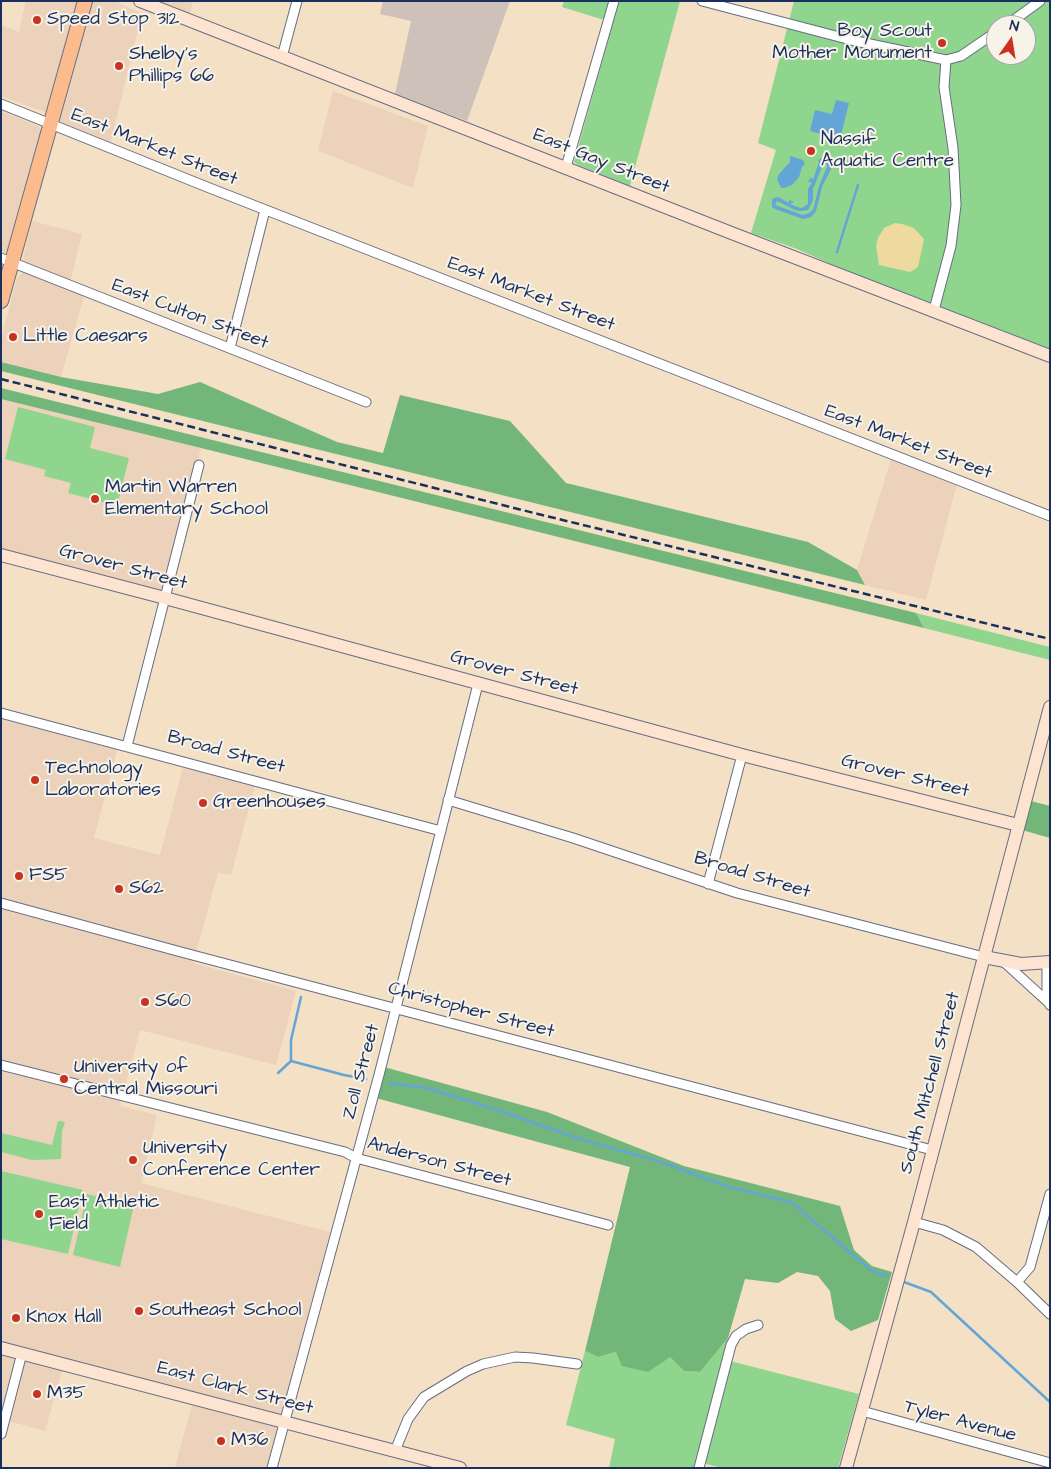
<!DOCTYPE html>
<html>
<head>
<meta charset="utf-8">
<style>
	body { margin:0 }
	#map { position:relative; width:1051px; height:1469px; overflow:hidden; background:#f3e0c5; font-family:"Architects Daughter",sans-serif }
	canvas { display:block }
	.frame { position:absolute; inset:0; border:2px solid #1b2f5e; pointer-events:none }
	.north { position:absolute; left:986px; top:15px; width:50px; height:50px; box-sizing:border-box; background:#f7f3e8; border:1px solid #9fa5b1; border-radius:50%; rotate:13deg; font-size:14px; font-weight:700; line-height:20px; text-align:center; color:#1b2f5e }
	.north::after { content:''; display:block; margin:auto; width:18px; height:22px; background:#c8321e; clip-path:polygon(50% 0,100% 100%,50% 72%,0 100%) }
</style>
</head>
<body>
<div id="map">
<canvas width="1051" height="1469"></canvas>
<div class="frame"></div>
<div class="north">N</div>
</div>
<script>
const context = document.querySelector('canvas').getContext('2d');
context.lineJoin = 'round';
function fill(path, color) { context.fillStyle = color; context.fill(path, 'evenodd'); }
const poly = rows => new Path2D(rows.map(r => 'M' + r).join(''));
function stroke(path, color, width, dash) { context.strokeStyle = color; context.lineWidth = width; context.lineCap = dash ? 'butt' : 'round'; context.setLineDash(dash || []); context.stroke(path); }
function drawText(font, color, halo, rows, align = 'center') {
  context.font = font + ' "Architects Daughter",sans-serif'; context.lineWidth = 4; context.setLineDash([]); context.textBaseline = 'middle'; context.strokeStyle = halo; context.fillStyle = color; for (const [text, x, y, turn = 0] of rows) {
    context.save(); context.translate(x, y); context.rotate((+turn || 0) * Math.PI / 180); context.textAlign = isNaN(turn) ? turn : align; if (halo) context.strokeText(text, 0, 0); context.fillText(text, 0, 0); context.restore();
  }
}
const built = poly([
	[26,1,78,1,45,112,1,96,1,25,19,32],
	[93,1,114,1,142,13,110,145,64,126,60,123],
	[156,1,193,1,190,14],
	[333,91,428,126,413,188,318,151],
	[1,111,38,126,41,130,9,248,7,251,4,252,1,251],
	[32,221,82,234,70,283,22,263],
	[23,272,84,296,61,377,1,362,1,339,17,278],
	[1,399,201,448,164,591,161,593,1,550],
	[891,459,957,484,926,600,865,585,857,570],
	[1,716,118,747,94,838,160,855,183,767,255,786,231,875,218,873,193,963,296,991,276,1065,140,1030,120,1106,157,1115,141,1183,330,1232,267,1468,175,1467,195,1394,65,1361,45,1431,1,1419]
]);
const industrial = poly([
	[383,1,510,1,467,121,395,94,411,21,380,14]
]);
const green = poly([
	[564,1,609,1,604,20,562,7],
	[619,1,680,1,630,186,578,165,574,162],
	[794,1,1050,1,1050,356,934,310,797,249,751,233,776,150,758,143],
	[996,25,1026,25,1026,55,996,55],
	[18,407,95,427,90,448,129,458,117,506,68,493,71,483,44,476,46,470,5,459],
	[916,613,1050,647,1050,660,924,628],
	[58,1121,65,1122,62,1131,61,1159,32,1160,1,1152,1,1133,52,1145],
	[1,1171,83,1190,68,1254,1,1239],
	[87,1194,134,1205,120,1267,73,1255],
	[728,1338,694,1468,609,1468,615,1439,566,1425,585,1351,598,1357,616,1352,670,1357,684,1371,700,1372],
	[730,1361,859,1394,838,1468,722,1468,706,1464,703,1460]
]);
const forest = poly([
	[1,362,61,377,158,394,200,382,337,442,383,453,400,395,510,421,566,483,808,542,857,570,865,585,1,371],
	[1,388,916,613,924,628,201,448,1,399],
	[1031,801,1050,806,1050,838,1022,830],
	[384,1067,547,1112,684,1166,840,1206,854,1250,872,1266,892,1272,878,1320,851,1331,835,1319,830,1291,818,1276,797,1272,778,1283,745,1279,728,1338,700,1372,684,1371,670,1357,648,1372,622,1366,616,1352,598,1357,585,1351,630,1167,376,1098]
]);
const sand = poly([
	[895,223,902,224,914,228,924,239,918,267,910,272,879,265,876,246,878,238,884,228]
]);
const water = poly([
	[836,100,849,103,840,139,810,131,815,110,832,114],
	[790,156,803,160,805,164,802,167,799,177,792,185,784,188,781,188,777,179,779,174,790,162],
	[823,157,824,159,830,161,831,169,822,187,816,211,811,217,803,219,775,209,772,207,772,199,778,197,789,203,789,200,794,202,790,204,797,207,802,208,808,204,808,189,812,182,808,182,811,177,813,180,819,162,818,160],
	[824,162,827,165,827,167,819,186,813,210,809,213,803,215,775,205,777,201,795,210,800,211,808,210,813,200,813,189]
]);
const stream = poly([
	[837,252,858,185],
	[301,997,291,1040,291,1061,344,1075,366,1079],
	[278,1073,291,1061],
	[389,1083,427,1088,491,1108,580,1139,658,1161,729,1187,791,1202,872,1271,887,1276],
	[904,1282,931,1292,1050,1402]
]);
const street = poly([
	[702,1,851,40,946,60,961,56,996,32],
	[1007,25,1040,1],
	[282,57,297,1],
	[1,104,207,187,1050,516],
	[566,167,614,1],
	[1,258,366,402],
	[934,310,951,246,956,205,953,148,944,87,946,60],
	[230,348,265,210],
	[1,713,441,831],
	[127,746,199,465],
	[448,800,573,838,737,893,984,957],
	[708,884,742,755],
	[1,903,181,952,932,1150],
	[1004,962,1050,1004],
	[1047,962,1047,996,1050,1005],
	[1,1065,345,1152,356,1158,608,1225],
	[914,1222,943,1230,976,1247,1017,1282,1050,1314],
	[1017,1282,1030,1267,1050,1194],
	[862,1411,1050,1463],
	[1,1434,22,1353],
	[395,1451,408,1419,424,1397,467,1371,483,1364,515,1357,533,1358,577,1364],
	[272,1468,379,1075,478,684],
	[699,1468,731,1345,736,1336,746,1329,758,1325]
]);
const secondary = poly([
	[140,1,734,234,1050,356],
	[1,555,165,598,742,755,1018,825],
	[984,957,1021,964,1050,962],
	[1,1348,460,1468],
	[846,1468,914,1222,1050,707]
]);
const primary = poly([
	[1,301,85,1]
]);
const rail = poly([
	[1,379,538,514,1050,639]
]);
const markers = [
	[37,20,5,"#c8321e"],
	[942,43,5,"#c8321e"],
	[119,66,5,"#c8321e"],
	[811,151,5,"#c8321e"],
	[13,337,5,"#c8321e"],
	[95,499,5,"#c8321e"],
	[35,780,5,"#c8321e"],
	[203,803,5,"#c8321e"],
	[19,876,5,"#c8321e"],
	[119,889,5,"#c8321e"],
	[145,1002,5,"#c8321e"],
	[64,1079,5,"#c8321e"],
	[133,1160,5,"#c8321e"],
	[39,1214,5,"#c8321e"],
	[139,1311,5,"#c8321e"],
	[16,1318,5,"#c8321e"],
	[37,1394,5,"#c8321e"],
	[221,1441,5,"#c8321e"]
];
const poiNames = [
	["Speed Stop 312",47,20],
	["Boy Scout",932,32,"right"],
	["Mother Monument",932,54,"right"],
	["Shelby's",129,55],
	["Phillips 66",129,77],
	["Nassif",821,140],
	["Aquatic Centre",821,162],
	["Little Caesars",23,337],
	["Martin Warren",105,488],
	["Elementary School",105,510],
	["Technology",45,769],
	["Laboratories",45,791],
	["Greenhouses",213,803],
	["FS5",29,876],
	["S62",129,889],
	["S60",155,1002],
	["University of",74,1068],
	["Central Missouri",74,1090],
	["University",143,1149],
	["Conference Center",143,1171],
	["East Athletic",49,1203],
	["Field",49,1225],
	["Southeast School",149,1311],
	["Knox Hall",26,1318],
	["M35",47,1394],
	["M36",231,1441]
];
const streetNames = [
	["East Market Street",154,148,22],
	["East Gay Street",601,162,22],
	["East Market Street",531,295,21],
	["East Culton Street",190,315,21],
	["East Market Street",908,443,21],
	["Grover Street",123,568,15],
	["Grover Street",514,674,15],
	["Broad Street",226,753,15],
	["Grover Street",905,777,14],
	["Broad Street",752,876,17],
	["Christopher Street",471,1011,15],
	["Zoll Street",362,1072,-75],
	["South Mitchell Street",931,1083,-75],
	["Anderson Street",439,1163,15],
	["East Clark Street",235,1389,15],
	["Tyler Avenue",960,1422,15]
];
fill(built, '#edd2bb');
fill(industrial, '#cec1ba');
fill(green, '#8fd58e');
fill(forest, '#73b679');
fill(sand, '#eeda9e');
fill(water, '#64a5d7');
stroke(stream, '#64a5d7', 2.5);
stroke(street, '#676d82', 11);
stroke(secondary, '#676d82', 14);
stroke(primary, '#676d82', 16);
stroke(street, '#fff', 9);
stroke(secondary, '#fde4d1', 12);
stroke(primary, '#fbbb8c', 14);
stroke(rail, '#1b2f5e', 2.5, [8, 4]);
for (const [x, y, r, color] of markers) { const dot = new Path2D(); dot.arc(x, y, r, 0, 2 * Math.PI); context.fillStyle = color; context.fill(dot); stroke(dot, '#f7f3e8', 2); }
drawText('19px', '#1b2f5e', '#f7f3e8', poiNames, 'left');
drawText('19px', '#1b2f5e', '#f7f3e8', streetNames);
</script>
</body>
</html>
